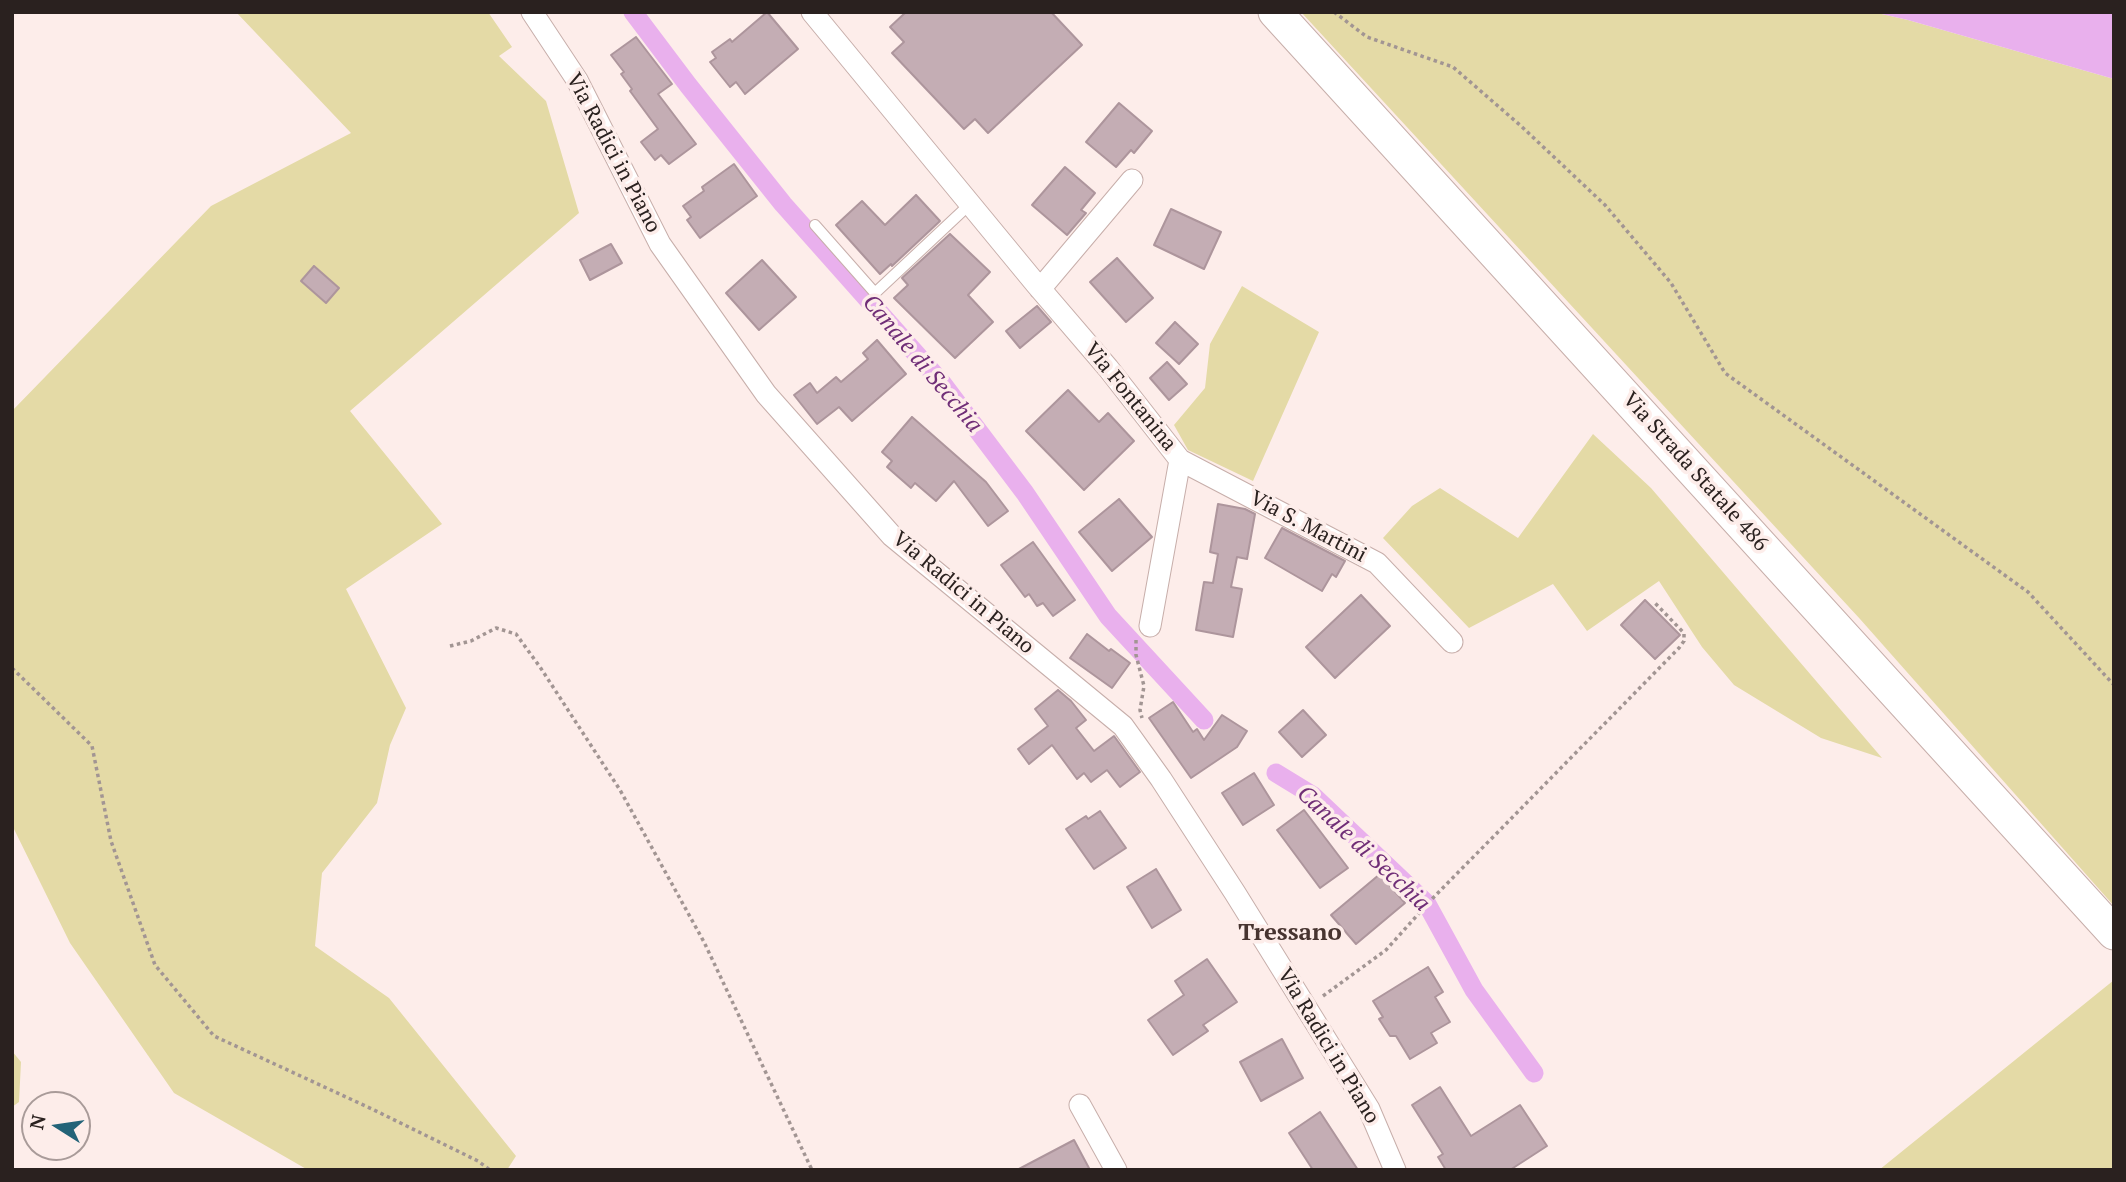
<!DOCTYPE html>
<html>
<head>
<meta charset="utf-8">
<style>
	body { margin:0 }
	#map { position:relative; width:2126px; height:1182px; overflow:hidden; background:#fdedea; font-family:"PT Serif",serif }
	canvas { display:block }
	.frame { position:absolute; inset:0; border:14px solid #2a211f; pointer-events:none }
	.north { position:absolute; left:21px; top:1091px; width:70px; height:70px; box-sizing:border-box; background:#fdedea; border:2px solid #a99b99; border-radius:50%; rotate:282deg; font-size:19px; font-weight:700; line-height:28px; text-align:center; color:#2a211f }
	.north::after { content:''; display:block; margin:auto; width:24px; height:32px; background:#236378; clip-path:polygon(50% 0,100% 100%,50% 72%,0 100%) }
</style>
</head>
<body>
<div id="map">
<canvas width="2126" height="1182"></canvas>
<div class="frame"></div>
<div class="north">N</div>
</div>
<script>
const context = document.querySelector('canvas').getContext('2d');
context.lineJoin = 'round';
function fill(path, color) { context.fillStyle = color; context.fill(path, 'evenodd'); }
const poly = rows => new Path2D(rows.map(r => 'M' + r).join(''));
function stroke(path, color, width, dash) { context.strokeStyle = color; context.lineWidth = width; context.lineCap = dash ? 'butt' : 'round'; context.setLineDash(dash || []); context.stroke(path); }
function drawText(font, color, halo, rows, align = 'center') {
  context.font = font + ' "PT Serif",serif'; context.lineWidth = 7; context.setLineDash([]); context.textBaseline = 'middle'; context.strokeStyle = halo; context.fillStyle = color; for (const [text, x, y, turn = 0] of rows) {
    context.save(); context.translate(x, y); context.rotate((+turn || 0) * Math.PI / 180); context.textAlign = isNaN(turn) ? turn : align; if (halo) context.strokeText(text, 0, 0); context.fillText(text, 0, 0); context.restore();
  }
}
const green = poly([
	[236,12,488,12,512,47,499,56,546,101,579,213,350,411,442,524,346,589,406,708,390,745,377,803,322,873,315,946,389,998,516,1156,507,1170,308,1170,174,1093,70,943,12,825,12,411,211,206,351,133],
	[1301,12,1873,12,1908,20,2114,79,2114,906,1860,619],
	[1242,286,1319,332,1253,481,1188,450,1174,425,1205,388,1210,344],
	[1593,434,1651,488,1882,758,1821,738,1734,685,1702,647,1659,581,1587,631,1553,584,1469,628,1383,538,1412,506,1440,488,1518,538],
	[2114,980,2114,1170,1879,1170],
	[12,1051,21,1062,19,1102,12,1107]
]);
const water = poly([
	[1873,12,2114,12,2114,79,1908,20]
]);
const canal = poly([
	[633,12,688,85,783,204,942,383,1025,493,1108,616,1204,720],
	[1276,773,1312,795,1427,904,1474,990,1534,1073]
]);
const building = poly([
	[767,12,798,49,745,94,736,82,730,87,710,62,716,58,712,52,730,39,732,42,767,12],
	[906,12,1051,12,1082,45,988,133,975,119,964,129,892,53,904,42,890,27,906,12],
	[636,37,672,84,658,94,696,144,669,164,661,155,655,160,641,142,658,129,630,91,632,89,621,74,624,72,611,55,636,37],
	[1119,103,1152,131,1134,153,1131,150,1116,167,1086,142,1119,103],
	[734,164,757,196,700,238,687,220,691,217,683,206,704,191,702,187,734,164],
	[1065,167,1095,193,1081,210,1086,213,1067,235,1032,205,1065,167],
	[916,195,940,221,892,266,891,264,880,274,836,225,862,201,885,225,916,195],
	[1171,209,1221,232,1204,269,1154,245,1171,209],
	[950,234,990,272,968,295,993,322,955,358,894,298,908,285,902,278,950,234],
	[611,244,622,263,590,280,580,260,611,244],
	[1117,258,1153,298,1126,322,1090,282,1117,258],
	[762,260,796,297,759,330,726,293,762,260],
	[314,266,339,288,326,303,301,281,314,266],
	[1037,306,1051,322,1020,348,1006,331,1037,306],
	[1175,322,1198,344,1179,364,1156,343,1175,322],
	[877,340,906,374,852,421,839,407,817,424,794,395,810,383,817,393,836,377,841,382,868,359,863,353,877,340],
	[1167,362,1187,384,1169,400,1150,378,1167,362],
	[1068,390,1099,422,1108,413,1134,441,1084,490,1026,431,1068,390],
	[912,417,986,482,1008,511,988,526,954,481,936,501,915,483,911,488,887,467,892,461,882,452,912,417],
	[1119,499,1152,537,1112,571,1079,532,1119,499],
	[1218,504,1245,509,1255,514,1247,559,1237,557,1231,587,1242,589,1233,637,1196,630,1204,582,1213,583,1218,554,1210,552,1218,504],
	[1282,528,1345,561,1336,577,1332,574,1322,591,1265,558,1282,528],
	[1033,542,1075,600,1053,616,1043,603,1037,606,1029,594,1025,597,1001,565,1033,542],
	[1361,595,1390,626,1335,678,1306,647,1361,595],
	[1645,600,1680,635,1655,659,1621,625,1645,600],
	[1087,634,1109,651,1111,649,1130,663,1112,688,1070,658,1087,634],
	[1058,690,1071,701,1086,720,1076,728,1094,751,1114,736,1140,772,1120,787,1107,770,1091,782,1084,773,1077,779,1052,745,1029,764,1018,749,1048,726,1035,709,1058,690],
	[1173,702,1193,732,1197,729,1204,740,1222,715,1247,731,1237,747,1191,778,1149,718,1173,702],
	[1303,710,1326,735,1302,757,1279,732,1303,710],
	[1254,773,1274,805,1243,825,1222,793,1254,773],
	[1304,810,1348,868,1320,888,1277,830,1304,810],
	[1100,811,1126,848,1094,869,1066,829,1086,816,1088,819,1100,811],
	[1156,869,1181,910,1152,928,1127,887,1156,869],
	[1380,874,1405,903,1356,944,1331,915,1380,874],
	[1207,959,1237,1002,1203,1025,1208,1031,1173,1055,1148,1020,1184,995,1175,981,1207,959],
	[1428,967,1443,992,1435,997,1450,1022,1431,1033,1437,1043,1410,1059,1396,1036,1390,1036,1379,1019,1383,1017,1373,1001,1428,967],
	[1282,1039,1303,1078,1261,1101,1240,1062,1282,1039],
	[1440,1087,1471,1136,1520,1105,1547,1146,1510,1170,1446,1170,1438,1157,1443,1154,1412,1105,1440,1087],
	[1320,1112,1358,1170,1313,1170,1289,1133,1320,1112],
	[1074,1140,1090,1170,1017,1170,1074,1140]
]);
const path = poly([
	[1334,12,1367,37,1453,67,1521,126,1605,205,1671,283,1725,373,2028,592,2114,685],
	[1136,640,1136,655,1144,686,1140,710,1142,718],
	[450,646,471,641,496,628,516,634,540,667,620,790,704,942,812,1170],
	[12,668,92,746,111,841,155,965,214,1036,372,1109,478,1161,490,1170],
	[1323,996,1386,950,1431,900,1679,648,1684,641,1684,633,1653,601]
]);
const service = poly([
	[815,225,875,293,970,204]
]);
const minor = poly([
	[532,12,577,80,660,244,766,394,892,536,1123,726,1161,779,1235,893,1369,1109,1395,1170],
	[812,12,1036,284,1108,368,1180,460,1377,563,1452,642],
	[1040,289,1132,180],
	[1150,626,1180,460],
	[1080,1105,1116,1170]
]);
const primary = poly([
	[1275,12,2114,933]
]);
const streetNames = [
	["Via Radici in Piano",613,153,62],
	["Via Fontanina",1130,397,51],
	["Via Strada Statale 486",1695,472,48],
	["Via S. Martini",1308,527,28],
	["Via Radici in Piano",963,593,40],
	["Via Radici in Piano",1328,1046,59]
];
const waterNames = [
	["Canale di Secchia",922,364,50],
	["Canale di Secchia",1363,849,43]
];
const quarterNames = [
	["Tressano",1290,933]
];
fill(green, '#e4daa6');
fill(water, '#e9b0ed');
stroke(canal, '#e9b0ed', 19);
fill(building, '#c4adb4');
stroke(building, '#ad959c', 2);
stroke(service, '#c7aeaa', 12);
stroke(minor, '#c7aeaa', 23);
stroke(primary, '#c7aeaa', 35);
stroke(path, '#a29593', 3.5, [3.5, 3.5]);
stroke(service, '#fff', 10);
stroke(minor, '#fff', 21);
stroke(primary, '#fff', 33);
drawText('21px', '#2a211f', '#fdedea', streetNames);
drawText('italic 23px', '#702e77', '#fdedea', waterNames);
drawText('bold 24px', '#473430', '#fdedea', quarterNames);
</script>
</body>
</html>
